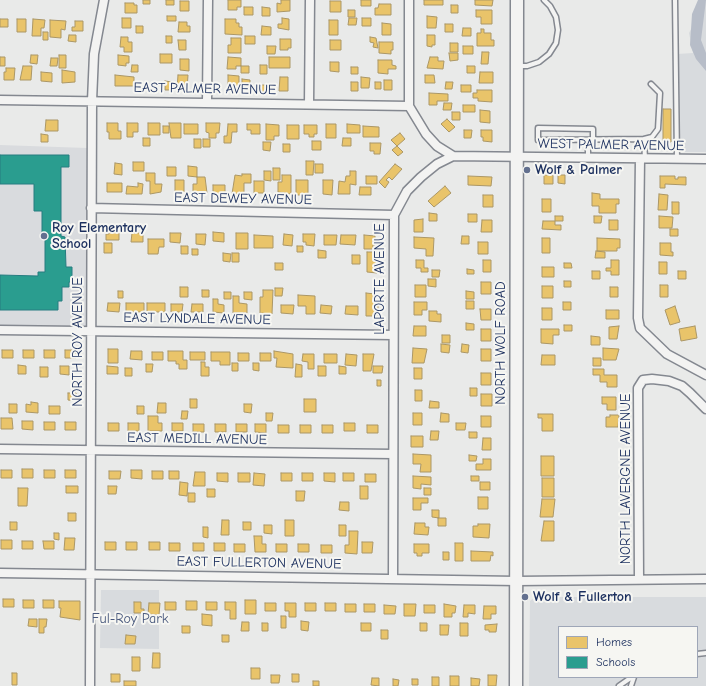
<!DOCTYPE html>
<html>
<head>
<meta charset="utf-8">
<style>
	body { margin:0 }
	#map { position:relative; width:706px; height:686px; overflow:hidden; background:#e9eae9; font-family:"Comic Neue",sans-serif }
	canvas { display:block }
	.legend { position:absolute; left:558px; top:626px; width:140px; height:52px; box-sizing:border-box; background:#f6f6f2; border:1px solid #9ea6b7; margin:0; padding:5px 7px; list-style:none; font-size:12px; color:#1b2f5e }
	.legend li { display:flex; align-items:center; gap:8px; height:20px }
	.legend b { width:20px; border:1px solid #9ea6b7 }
</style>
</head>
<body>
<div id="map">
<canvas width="706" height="686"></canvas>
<ul class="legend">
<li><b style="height:11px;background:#e9c46a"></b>Homes</li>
<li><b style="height:11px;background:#2a9d8f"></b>Schools</li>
</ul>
</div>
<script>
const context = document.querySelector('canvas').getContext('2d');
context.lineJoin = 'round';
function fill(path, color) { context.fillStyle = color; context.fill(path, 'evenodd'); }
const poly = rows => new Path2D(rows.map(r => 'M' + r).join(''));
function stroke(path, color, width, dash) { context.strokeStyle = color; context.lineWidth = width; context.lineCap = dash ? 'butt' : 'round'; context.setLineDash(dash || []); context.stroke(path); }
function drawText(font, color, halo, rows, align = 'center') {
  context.font = font + ' "Comic Neue",sans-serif'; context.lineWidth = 4; context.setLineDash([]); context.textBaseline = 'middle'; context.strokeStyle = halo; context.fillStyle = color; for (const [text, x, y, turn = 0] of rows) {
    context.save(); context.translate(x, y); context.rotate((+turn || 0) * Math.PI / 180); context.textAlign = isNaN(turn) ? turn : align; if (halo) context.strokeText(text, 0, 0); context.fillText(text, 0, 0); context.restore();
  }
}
const built = poly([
	[0,145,87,148,87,327,0,325]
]);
const green = poly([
	[706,0,706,152,680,152,677,54,693,53,689,33],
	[101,590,159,590,159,649,100,648],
	[535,597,706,597,706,686,529,686,530,601],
	[559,627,697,627,697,677,559,677]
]);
const water = poly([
	[698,0,706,0,701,40,706,53,706,71,696,59,690,45,692,14]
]);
const homes = poly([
	[143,0,150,0,150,4,143,4,143,0],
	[166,0,174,0,174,5,166,5,166,0],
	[228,0,241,0,241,7,237,7,237,10,228,10,228,0],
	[281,0,290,0,290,11,277,12,277,3,281,4,281,0],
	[361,0,371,0,371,6,361,6,361,0],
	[424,0,443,0,443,5,424,5,424,0],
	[475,0,493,0,492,6,475,5,475,0],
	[180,1,189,1,189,11,180,11,180,1],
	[330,1,341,1,341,12,330,12,330,1],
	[125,3,134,3,134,5,137,5,137,13,125,13,125,3],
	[379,4,391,4,391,15,375,15,375,8,378,8,379,4],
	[451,5,458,5,458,13,451,13,451,5],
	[244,7,253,7,253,15,244,15,244,7],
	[262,7,270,8,270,16,262,16,262,7],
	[348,10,355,10,355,17,348,17,348,10],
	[476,10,492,10,492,24,481,24,481,17,476,17,476,10],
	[167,16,176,16,176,21,167,21,167,16],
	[427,16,437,17,436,28,427,28,427,16],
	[122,18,131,18,131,28,122,28,122,18],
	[282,18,289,19,289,30,278,28,278,24,282,24,282,18],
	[349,18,357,18,356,25,348,25,349,18],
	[362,18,371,18,371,26,362,26,362,18],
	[0,19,8,19,8,27,0,27,0,19],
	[17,19,26,19,26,32,17,32,17,19],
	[33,19,45,20,44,28,41,28,41,36,32,36,33,19],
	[225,19,236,19,236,23,239,23,239,27,242,27,242,35,225,34,225,19],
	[50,20,66,21,65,30,61,29,61,38,50,37,50,20],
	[329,20,338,20,338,35,329,35,329,20],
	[75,21,83,21,83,31,72,31,72,27,75,27,75,21],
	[179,22,187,22,187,26,190,26,190,32,178,32,179,22],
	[382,23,391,24,391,35,382,35,382,23],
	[445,24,453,24,453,32,445,32,445,24],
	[136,26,143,26,143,33,136,33,136,26],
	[262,26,271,27,271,35,261,35,262,26],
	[463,28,471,28,471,36,462,36,463,28],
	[481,29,484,29,484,33,491,33,491,40,494,40,494,46,477,46,477,33,481,33,481,29],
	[43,32,48,32,48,40,43,40,43,32],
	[69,35,76,35,76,42,68,41,69,35],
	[427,35,435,35,435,45,432,45,432,47,427,46,427,35],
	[166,36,172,36,172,43,166,43,166,36],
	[245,36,255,36,255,44,245,44,245,36],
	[121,37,128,37,128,42,132,42,132,52,124,52,124,47,120,47,121,37],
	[370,37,376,38,378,48,373,47,374,43,370,42,370,37],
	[231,38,241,38,241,53,228,53,228,45,231,45,231,38],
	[280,39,291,39,291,48,288,48,288,50,280,50,280,39],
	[178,40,186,40,186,50,179,50,178,40],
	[330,40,341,40,341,50,330,50,330,40],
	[379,42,393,42,393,50,391,50,391,54,379,53,379,42],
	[450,43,458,43,458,52,450,52,450,43],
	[267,46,276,46,275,54,267,54,267,46],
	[463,46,473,46,473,54,463,54,463,46],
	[482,52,489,52,488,64,481,64,482,52],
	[449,53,458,53,458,60,450,61,449,53],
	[160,54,172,54,172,63,160,63,160,54],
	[31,55,38,55,37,64,30,63,31,55],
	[59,55,66,55,66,68,59,68,59,55],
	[118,55,129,56,129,63,126,63,126,66,118,65,118,55],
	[0,57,5,57,5,66,0,66,0,57],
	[228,57,241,58,241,66,236,66,236,69,227,69,228,57],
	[269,57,290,57,290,68,269,68,269,57],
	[430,57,438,57,438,61,444,61,443,69,427,68,430,57],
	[51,58,58,58,57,66,50,66,51,58],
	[180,59,189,59,189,71,180,70,180,59],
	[378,60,392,60,392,65,396,66,396,69,388,69,388,74,378,73,378,60],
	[330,62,339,62,339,72,330,71,330,62],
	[132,65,138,65,138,72,131,72,132,65],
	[260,65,267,65,267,74,260,74,260,65],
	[23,66,32,66,31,80,20,80,23,66],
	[241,66,249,66,249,73,241,73,241,66],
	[467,66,475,66,475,73,467,73,467,66],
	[351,67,358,67,358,74,351,74,351,67],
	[6,68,15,68,14,80,4,80,4,72,6,72,6,68],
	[62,70,75,72,75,82,62,83,62,70],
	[41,72,52,73,52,82,41,81,41,72],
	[480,72,493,72,493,83,479,83,480,72],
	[115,75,134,77,134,86,115,86,115,75],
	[178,75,188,75,187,90,177,90,178,75],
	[228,75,239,76,239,91,228,91,228,75],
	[425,75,434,75,435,83,425,83,425,75],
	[280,77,288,77,288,91,279,91,280,77],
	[361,77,370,78,369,88,361,88,361,77],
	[242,79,250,80,250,88,242,88,242,79],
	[384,80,392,80,392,90,384,90,384,80],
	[165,81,172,82,172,90,165,90,165,81],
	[351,82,358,82,358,91,351,91,351,82],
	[375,82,381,82,381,89,375,89,375,82],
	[446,82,453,82,452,89,445,89,446,82],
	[260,85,270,85,270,92,260,92,260,85],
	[461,85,471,85,471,92,461,92,461,85],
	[477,90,492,90,492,102,478,101,478,98,473,98,473,93,477,93,477,90],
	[429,93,448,94,448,101,437,101,437,105,429,105,429,93],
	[444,103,452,103,451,110,443,110,444,103],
	[463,105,475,105,475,112,463,112,463,105],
	[663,109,671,109,671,142,663,141,663,109],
	[480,110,490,111,490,123,480,122,480,110],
	[452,112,460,112,460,120,452,120,452,112],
	[447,119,455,127,449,132,441,124,447,119],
	[46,120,58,120,58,131,45,131,46,120],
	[107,123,118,123,118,131,121,131,121,139,109,139,109,132,107,132,107,123],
	[127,123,138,123,138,132,133,132,133,137,127,137,127,123],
	[148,123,160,123,160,135,148,135,148,123],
	[169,123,181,123,181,138,171,138,169,123],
	[206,123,220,123,219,133,216,133,216,138,209,138,209,133,206,132,206,123],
	[184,124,198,124,198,134,184,134,184,124],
	[228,124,237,124,237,132,232,132,231,143,224,143,224,136,227,136,228,124],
	[247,124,260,124,260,134,251,134,251,130,247,130,247,124],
	[266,124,279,125,279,136,274,136,274,140,266,140,266,124],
	[326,124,336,124,336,138,326,138,326,124],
	[347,124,360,125,360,133,347,133,347,124],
	[287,125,299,125,299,139,287,139,287,125],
	[304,125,317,125,317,134,314,134,314,137,309,137,309,134,304,134,304,125],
	[163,126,169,126,169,133,163,133,163,126],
	[363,126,379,127,379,137,363,137,363,126],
	[464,130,472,130,471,138,464,138,464,130],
	[481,130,492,130,492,142,483,141,483,137,481,137,481,130],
	[400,133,405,139,397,146,391,140,400,133],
	[41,134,48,135,48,142,41,142,41,134],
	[143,138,150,138,150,146,143,146,143,138],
	[343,138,351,138,351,146,342,146,343,138],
	[194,139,201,139,201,148,194,148,194,139],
	[203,139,210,139,210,147,203,147,203,139],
	[312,141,321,141,321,150,312,150,312,141],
	[263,142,271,142,270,151,263,150,263,142],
	[370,143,381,143,380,154,374,154,374,151,370,151,370,143],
	[283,144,290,144,290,152,283,152,283,144],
	[397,146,403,152,398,156,392,150,397,146],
	[306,161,314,161,313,175,306,175,306,161],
	[133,162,144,162,144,171,133,171,133,162],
	[115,163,122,164,122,175,114,174,115,163],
	[315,164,323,164,323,173,315,173,315,164],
	[395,164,402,169,392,180,389,177,386,180,389,182,385,188,379,182,395,164],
	[188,166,197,167,197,177,188,176,188,166],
	[167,167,176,167,176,176,167,176,167,167],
	[273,168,280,168,280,180,273,180,273,168],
	[264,171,271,171,271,181,264,180,264,171],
	[350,171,356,171,356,185,350,184,350,194,338,194,339,181,345,182,346,176,350,176,350,171],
	[146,173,155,173,155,184,162,184,161,192,150,194,150,181,146,181,146,173],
	[242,174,251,174,251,183,244,183,244,194,232,194,235,175,242,176,242,174],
	[282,175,291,175,291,194,278,192,278,182,282,182,282,175],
	[544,175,553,175,553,184,544,184,544,175],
	[558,175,565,175,565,184,558,183,558,175],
	[366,176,377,176,377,184,366,184,366,176],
	[468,176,492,177,491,186,468,185,468,176],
	[660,176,675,176,675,179,678,179,678,177,686,177,686,185,665,184,665,188,660,188,660,176],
	[197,177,205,177,207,193,193,193,193,184,197,184,197,177],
	[175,180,184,180,184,192,175,192,175,180],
	[296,180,308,180,308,195,296,195,296,180],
	[323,180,333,180,332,195,323,194,323,180],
	[254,181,264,181,264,193,254,193,254,181],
	[107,183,122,183,122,192,107,192,107,183],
	[138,183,143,184,142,194,126,194,127,186,138,187,138,183],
	[213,185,225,185,225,194,213,194,213,185],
	[445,186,451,193,434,207,428,201,445,186],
	[360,187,371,187,371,195,359,195,360,187],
	[592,193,600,194,600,199,619,199,619,204,616,204,616,213,599,213,599,206,592,206,592,193],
	[659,194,668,195,667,210,658,210,659,194],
	[483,195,493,195,493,207,483,207,483,195],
	[542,199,551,199,551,212,542,212,542,199],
	[672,202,679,202,679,214,672,214,672,202],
	[429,213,437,214,437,221,429,221,429,213],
	[468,214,477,214,477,222,468,222,468,214],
	[555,216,563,216,563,221,555,221,555,216],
	[594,216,602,216,601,223,594,223,594,216],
	[659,216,673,217,672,228,659,228,659,216],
	[423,219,423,232,414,232,414,220,423,219],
	[482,220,492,220,492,232,481,232,482,220],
	[609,220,618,220,618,230,609,230,609,220],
	[543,221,555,221,555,225,561,225,561,230,542,229,543,221],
	[670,229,678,229,678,236,670,236,670,229],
	[109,230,119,230,119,240,106,240,106,234,109,234,109,230],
	[213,232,224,233,224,242,213,241,213,232],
	[132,233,143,233,143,242,131,242,132,233],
	[170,233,181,233,180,243,170,242,170,233],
	[236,233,248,233,248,249,236,249,236,233],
	[196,234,206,234,205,245,196,244,196,234],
	[284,234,293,235,292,246,283,245,284,234],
	[303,234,315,234,314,246,306,245,306,242,303,242,303,234],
	[254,235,273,236,273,248,254,248,254,235],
	[324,235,337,235,336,245,324,245,324,235],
	[341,235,356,235,355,245,340,244,341,235],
	[364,235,375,236,375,245,373,245,373,249,364,249,364,235],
	[462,236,469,236,469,244,461,244,462,236],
	[414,237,434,238,433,256,426,256,426,249,414,248,414,237],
	[542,238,550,238,550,253,542,253,542,238],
	[597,238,620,239,620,248,617,248,617,251,597,251,597,238],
	[148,239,164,239,164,247,159,247,158,254,148,254,148,239],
	[478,242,488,242,488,254,478,254,478,242],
	[104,243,112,243,112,253,104,253,104,243],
	[660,243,671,243,671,252,673,252,673,256,660,255,660,243],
	[181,246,188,246,188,254,181,254,181,246],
	[297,246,303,246,303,252,297,252,297,246],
	[192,249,198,249,198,255,192,255,192,249],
	[318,250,326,251,326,258,318,258,318,250],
	[596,251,605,252,605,258,595,258,596,251],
	[367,252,377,252,377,273,367,272,367,252],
	[223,253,231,254,230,262,223,261,223,253],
	[232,253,239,253,239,262,232,262,232,253],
	[352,255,360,255,360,264,352,264,352,255],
	[416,260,424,260,424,268,428,268,428,272,421,272,421,268,416,268,416,260],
	[483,260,491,260,491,272,483,272,483,260],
	[611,260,619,260,619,275,611,275,611,271,606,271,606,268,611,268,611,260],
	[659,262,667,262,667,274,659,274,659,262],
	[275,263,283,263,283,270,275,270,275,263],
	[564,263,571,263,572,268,564,268,564,263],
	[542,267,554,267,554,277,542,277,542,267],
	[467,269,474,270,474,274,467,274,467,269],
	[432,270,440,270,439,277,432,277,432,270],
	[592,271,600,271,600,279,592,279,592,271],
	[678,271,686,271,686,279,678,279,678,271],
	[428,279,436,279,436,287,428,286,428,279],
	[564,281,571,281,571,287,564,287,564,281],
	[481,282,491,282,491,294,481,294,481,282],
	[415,285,426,285,426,297,415,297,415,285],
	[660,285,668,285,668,297,660,297,660,285],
	[542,286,553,286,553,298,542,298,542,286],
	[180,287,188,287,188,297,180,297,180,287],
	[610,287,618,287,618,297,610,297,610,287],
	[275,288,283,288,282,296,275,296,275,288],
	[202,290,209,290,209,297,202,297,202,290],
	[263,290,273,290,272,314,260,313,260,297,263,297,263,290],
	[118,291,123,291,123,298,118,298,118,291],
	[466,291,474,292,474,299,466,299,466,291],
	[224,292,231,292,231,299,224,299,224,292],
	[244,292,252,292,252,300,244,299,244,292],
	[366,293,375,294,374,303,378,303,378,316,366,316,366,293],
	[298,295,315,296,315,314,306,314,306,306,298,306,298,295],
	[233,296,239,296,239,303,247,304,247,313,233,313,233,296],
	[213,299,218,299,218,304,224,305,224,313,213,312,213,299],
	[466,301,474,301,474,309,466,309,466,301],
	[414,302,427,302,427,310,422,310,422,315,414,315,414,302],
	[563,302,571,302,571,310,563,310,563,302],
	[108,303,120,303,119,312,107,311,108,303],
	[126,303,144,303,144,312,126,312,126,303],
	[147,303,165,303,165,312,147,312,147,303],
	[171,304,183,304,182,312,171,312,171,304],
	[192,304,203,304,203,312,191,312,192,304],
	[281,305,294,305,293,314,281,313,281,305],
	[321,305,332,306,331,314,320,313,321,305],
	[346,306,358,306,358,315,345,314,346,306],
	[675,306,680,322,670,325,665,310,675,306],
	[542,308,552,308,552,320,542,320,542,308],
	[480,309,491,309,491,320,481,320,480,309],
	[606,310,619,310,619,319,606,319,606,310],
	[429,311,437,311,437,314,441,314,441,322,429,321,429,311],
	[466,323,474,324,474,330,466,330,466,323],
	[564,325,572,325,572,331,564,331,564,325],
	[414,326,426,326,426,336,413,336,414,326],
	[619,326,617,339,609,339,609,327,619,326],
	[695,326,697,338,681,341,679,329,695,326],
	[481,329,491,329,491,341,481,341,481,329],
	[541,329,559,329,559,335,553,335,553,344,541,343,541,329],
	[442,335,450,335,450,343,442,343,442,335],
	[591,336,600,337,600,345,591,345,591,336],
	[441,344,450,345,449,353,441,352,441,344],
	[462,344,469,345,468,353,461,352,462,344],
	[413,348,427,349,424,363,412,363,413,348],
	[603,348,619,349,616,360,603,360,603,348],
	[108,349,118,349,118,363,108,363,108,349],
	[481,349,491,349,491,361,481,361,481,349],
	[2,350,13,350,13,358,2,358,2,350],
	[23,350,34,350,34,358,23,358,23,350],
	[44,350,55,350,55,358,44,358,44,350],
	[65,350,76,350,76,358,65,358,65,350],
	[131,351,142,351,142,360,130,359,131,351],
	[168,351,183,351,183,360,187,360,187,369,179,369,179,364,176,364,176,361,168,361,168,351],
	[274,351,293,354,293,368,276,367,277,358,274,358,274,351],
	[152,352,163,352,163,360,152,360,152,352],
	[190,352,205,352,205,360,190,360,190,352],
	[211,352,230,352,230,365,220,365,220,361,211,361,211,352],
	[238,353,249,353,249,361,238,361,238,353],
	[260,353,271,353,271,361,260,361,260,353],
	[303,354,314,354,314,369,308,369,308,362,302,361,303,354],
	[324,354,337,354,337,363,324,363,324,354],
	[346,354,357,355,356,366,345,365,346,354],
	[363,354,374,354,371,371,363,371,363,354],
	[542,355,555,355,555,365,541,365,542,355],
	[593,358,601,358,601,366,593,366,593,358],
	[201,362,205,362,205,367,209,367,209,376,201,376,201,362],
	[232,363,238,363,238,371,232,371,232,363],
	[253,363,259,363,259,371,253,370,253,363],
	[146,364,153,364,152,372,146,372,146,364],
	[296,364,302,365,302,377,295,377,296,364],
	[18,365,26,366,26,374,18,374,18,365],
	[60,366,69,366,69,375,60,374,60,366],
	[107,366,118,367,118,374,107,374,107,366],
	[318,366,326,366,326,376,318,376,318,366],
	[339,366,346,367,346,374,339,374,339,366],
	[373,366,383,366,382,373,373,373,373,366],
	[40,367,48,367,48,377,40,377,40,367],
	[125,368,132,368,132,376,125,376,125,368],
	[414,368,422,368,422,379,414,379,414,368],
	[593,369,604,369,604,375,617,375,617,387,607,387,607,382,600,382,600,375,593,375,593,369],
	[481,373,491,373,491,385,481,385,481,373],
	[377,380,381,380,381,386,377,386,377,380],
	[470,388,477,388,477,396,470,396,470,388],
	[415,390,422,390,422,401,415,401,415,390],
	[68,393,76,393,76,401,68,400,68,393],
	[481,394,492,394,492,406,481,406,481,394],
	[602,397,616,397,616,410,607,410,607,404,602,404,602,397],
	[190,399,197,399,197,408,190,408,190,399],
	[304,399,316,399,316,412,304,412,304,399],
	[430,401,439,402,439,408,429,408,430,401],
	[31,402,38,403,38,413,26,412,26,404,31,405,31,402],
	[158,403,166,403,166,413,157,413,158,403],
	[9,404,17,404,17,413,9,413,9,404],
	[244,404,252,404,251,413,244,412,244,404],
	[49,406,60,406,60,414,49,414,49,406],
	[137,406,144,406,144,414,137,414,137,406],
	[182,411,188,411,187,419,181,419,182,411],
	[266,413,273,413,272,421,266,421,266,413],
	[413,413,422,413,422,425,413,425,413,413],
	[441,413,449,414,449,422,440,422,441,413],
	[538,414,553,414,553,431,542,431,542,418,538,418,538,414],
	[610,415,619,415,618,427,606,427,606,417,610,417,610,415],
	[148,416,158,416,158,423,162,423,162,431,148,431,148,416],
	[481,416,491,416,491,427,481,427,481,416],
	[1,418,12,418,13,429,1,429,1,418],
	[22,421,33,421,33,430,22,429,22,421],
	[44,422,55,422,55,430,44,430,44,422],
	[65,422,76,422,76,430,65,430,65,422],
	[108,423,119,423,119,431,108,431,108,423],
	[128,423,139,423,139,431,128,431,128,423],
	[172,423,183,423,183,431,172,431,172,423],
	[344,423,355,423,355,431,344,431,344,423],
	[456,423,466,423,465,430,456,430,456,423],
	[193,424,204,424,204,432,193,432,193,424],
	[215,424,226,424,226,432,215,432,215,424],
	[236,424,247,424,247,432,236,432,236,424],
	[255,424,266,424,266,433,255,432,255,424],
	[278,425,289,425,289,433,278,433,278,425],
	[300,425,311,425,311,433,300,433,300,425],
	[322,425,333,425,333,433,322,433,322,425],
	[367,425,378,425,378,433,367,433,367,425],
	[431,431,439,431,438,440,430,440,431,431],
	[469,432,477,432,477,438,469,438,469,432],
	[411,436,423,436,423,447,411,447,411,436],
	[483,438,491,438,491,450,482,450,483,438],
	[413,454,431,455,431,472,420,472,421,464,413,464,413,454],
	[469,455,477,456,476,461,469,461,469,455],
	[541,456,554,456,554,476,541,476,541,456],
	[483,459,491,459,491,470,476,470,476,464,483,464,483,459],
	[22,469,33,469,33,478,22,478,22,469],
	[1,470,12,470,12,478,1,478,1,470],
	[44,470,55,470,55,478,44,478,44,470],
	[65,470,76,470,76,478,65,478,65,470],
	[131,470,142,470,142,479,131,478,131,470],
	[109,471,121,471,120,479,109,479,109,471],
	[152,471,163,471,163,479,152,479,152,471],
	[169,471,179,471,179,479,169,479,169,471],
	[195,472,205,472,205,486,193,486,195,472],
	[217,473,228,473,228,482,217,481,217,473],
	[238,473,250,473,250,482,238,482,238,473],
	[254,473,265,474,264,486,253,485,254,473],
	[281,473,292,473,292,481,281,481,281,473],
	[302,473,313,473,313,481,302,481,302,473],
	[324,473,335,473,335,482,324,481,324,473],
	[343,473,354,473,354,481,343,481,343,473],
	[365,474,376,474,376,482,365,482,365,474],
	[413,476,431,477,431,485,421,484,421,489,413,488,413,476],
	[471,476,479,476,479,481,471,481,471,476],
	[542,478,554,478,554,497,542,497,542,478],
	[180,482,188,483,187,496,179,495,180,482],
	[480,482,490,482,490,490,480,490,480,482],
	[66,486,78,486,78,493,66,493,66,486],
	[108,486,117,486,116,494,108,494,108,486],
	[360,486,368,486,368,499,360,499,360,486],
	[18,488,28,488,27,506,18,506,18,488],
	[424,488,431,488,431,495,424,495,424,488],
	[207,489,215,489,215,497,207,497,207,489],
	[296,491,305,491,304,501,296,501,296,491],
	[188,493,195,493,195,502,188,502,188,493],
	[478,497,488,497,488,509,478,509,478,497],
	[413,498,428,498,428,503,421,503,421,510,413,510,413,498],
	[542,499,555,499,553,517,540,517,542,499],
	[340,502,349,502,349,511,339,510,340,502],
	[432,510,439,510,439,518,432,517,432,510],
	[68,513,76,513,76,521,68,521,68,513],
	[438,518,446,518,446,526,438,526,438,518],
	[222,520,229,520,229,535,221,535,222,520],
	[285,520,294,520,294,536,285,536,285,520],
	[544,521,554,521,554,541,541,541,544,521],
	[10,522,17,522,17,530,10,530,10,522],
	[243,522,251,522,251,530,243,530,243,522],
	[415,523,425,523,425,527,429,527,428,535,414,534,415,523],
	[478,524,490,524,489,538,473,537,473,526,478,526,478,524],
	[264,525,272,525,272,534,264,533,264,525],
	[339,525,346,525,346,536,339,536,339,525],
	[203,527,208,527,208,538,203,537,203,527],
	[349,531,358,531,357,554,345,553,345,545,349,545,349,531],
	[54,533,59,533,59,540,54,539,54,533],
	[254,536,262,536,262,544,266,544,266,552,255,552,254,536],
	[65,538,75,538,74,550,64,550,65,538],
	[1,540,12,540,12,549,1,549,1,540],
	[22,541,33,541,33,549,22,549,22,541],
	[43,541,54,541,54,549,44,549,43,541],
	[105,542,116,542,116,550,105,550,105,542],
	[126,542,137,542,137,550,126,550,126,542],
	[149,542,160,542,160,550,149,550,149,542],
	[362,542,373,542,372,553,362,553,362,542],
	[169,543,180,543,180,551,169,551,169,543],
	[193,543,204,543,204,551,193,551,193,543],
	[214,543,225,543,225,551,214,551,214,543],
	[455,543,463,543,463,561,455,561,455,543],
	[234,544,245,544,245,552,234,552,234,544],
	[276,544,287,544,287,552,276,552,276,544],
	[298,544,309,544,309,552,298,552,298,544],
	[414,544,429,544,429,553,422,553,422,556,417,556,417,553,414,553,414,544],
	[321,545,332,545,332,553,321,553,321,545],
	[471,551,493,552,493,556,491,555,490,561,471,561,471,551],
	[443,552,449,552,449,560,443,560,443,552],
	[3,599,14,599,14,607,3,607,3,599],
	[23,600,34,600,34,608,23,608,23,600],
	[43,600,54,600,54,608,43,608,43,600],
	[245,600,256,600,256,614,245,614,245,600],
	[59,601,80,601,80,620,60,617,61,608,59,608,59,601],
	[186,601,197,601,197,610,186,610,186,601],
	[134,602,141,602,141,609,144,609,144,613,134,613,134,602],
	[165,602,176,602,176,610,165,610,165,602],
	[206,602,217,602,217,610,206,610,206,602],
	[225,602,236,602,236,619,230,619,230,610,225,610,225,602],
	[149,603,160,603,159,615,148,614,149,603],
	[265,603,276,603,276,611,265,611,265,603],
	[285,603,296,603,296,617,289,617,289,611,285,611,285,603],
	[305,603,316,603,316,611,305,611,305,603],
	[325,603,336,603,336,611,325,611,325,603],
	[345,604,356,604,356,612,345,612,345,604],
	[364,604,375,604,375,612,364,612,364,604],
	[404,604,416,604,415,616,404,616,404,604],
	[444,604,456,606,455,613,452,613,452,617,444,617,444,604],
	[384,605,396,606,395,614,384,614,384,605],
	[424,605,435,605,435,613,424,613,424,605],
	[464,605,475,605,475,614,468,613,468,617,463,617,464,605],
	[484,606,496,606,496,614,491,614,491,619,483,619,484,606],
	[202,614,212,615,212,626,202,625,202,614],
	[281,616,286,616,286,628,281,628,281,616],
	[29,619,37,619,37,627,28,626,29,619],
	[39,619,47,619,46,627,44,627,44,633,39,633,39,619],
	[301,621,309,622,308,631,301,630,301,621],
	[242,622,249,622,249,631,241,631,242,622],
	[262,623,268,623,268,631,262,631,262,623],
	[361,623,371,623,371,631,361,631,361,623],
	[420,623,427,623,427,631,420,631,420,623],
	[460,623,468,623,468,636,460,636,460,623],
	[497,624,496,632,489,632,489,630,485,630,485,625,497,624],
	[440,625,449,625,448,635,440,635,440,625],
	[182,626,190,626,190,633,182,633,182,626],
	[381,630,388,630,388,639,381,639,381,630],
	[126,635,136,636,135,644,125,644,126,635],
	[222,635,229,635,229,642,222,642,222,635],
	[153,653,160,653,160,668,152,668,153,653],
	[132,657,140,657,140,671,132,671,132,657],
	[251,668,260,668,260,679,251,679,251,668],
	[12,673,17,673,17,685,12,685,12,673],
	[111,674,120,674,120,682,111,682,111,674],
	[292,674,299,674,299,682,292,682,292,674],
	[271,675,280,675,279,683,271,683,271,675],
	[488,675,497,675,496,686,488,686,488,675],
	[450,676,459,676,459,686,450,686,450,676],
	[432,677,439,677,439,686,432,686,432,677],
	[372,678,379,678,379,686,371,685,372,678],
	[471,678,480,679,479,686,471,686,471,678],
	[393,679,399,680,398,686,393,686,393,679],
	[412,679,418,679,418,685,412,685,412,679],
	[124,681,136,681,136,686,124,686,124,681],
	[313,681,319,681,319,686,313,686,313,681]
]);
const schools = poly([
	[0,155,69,155,69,167,61,167,61,236,65,237,66,267,72,267,72,282,69,282,69,287,62,287,62,301,58,301,58,310,0,310,0,275,38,276,38,272,45,272,45,234,42,234,42,211,34,211,34,184,0,184,0,155]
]);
const service = poly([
	[675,0,677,159],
	[519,66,527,66,539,62,549,54,556,43,558,30,556,17,550,6,544,0],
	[593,138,593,129,538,128,538,140,644,139,645,159],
	[644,139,652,137,658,129,660,93,651,84],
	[588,140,588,158],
	[697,654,706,653],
	[619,686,632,677],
	[631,686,634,677]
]);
const minor = poly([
	[409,0,409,106,426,134,437,146,453,156],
	[0,100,409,106],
	[207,102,208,0],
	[309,104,310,0],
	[640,159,638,318,640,328,667,354,706,375],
	[91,208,394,215],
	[0,330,393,335],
	[0,449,393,454],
	[0,573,517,581,706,579],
	[393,578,394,215,407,191,421,177,437,164,453,156,706,159],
	[639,579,638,388,643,380,652,379,669,381,682,386,690,393,706,409],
	[90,686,92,101,94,54,104,0]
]);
const secondary = poly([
	[516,686,517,0]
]);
const markers = [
	[527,170,4,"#63708f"],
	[44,236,4,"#63708f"],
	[525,597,4,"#63708f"]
];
const streetNames = [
	["EAST PALMER AVENUE",205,89,1],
	["WEST PALMER AVENUE",611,145,1],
	["EAST DEWEY AVENUE",243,199,1],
	["LAPORTE AVENUE",380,279,-90],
	["EAST LYNDALE AVENUE",197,319,1],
	["NORTH ROY AVENUE",78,342,-90],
	["NORTH WOLF ROAD",501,343,-90],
	["EAST MEDILL AVENUE",197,439,1],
	["NORTH LAVERGNE AVENUE",626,479,-90],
	["EAST FULLERTON AVENUE",259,563,1]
];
const poiNames = [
	["Wolf & Palmer",535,170],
	["Roy Elementary",52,228],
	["School",52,244],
	["Wolf & Fullerton",533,597]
];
const parkNames = [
	["Ful-Roy Park",130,619]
];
fill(built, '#d9dbde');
fill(green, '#d8dbde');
fill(water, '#b7bdc8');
fill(homes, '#e9c46a');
stroke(homes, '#ab9766', 1);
fill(schools, '#2a9d8f');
stroke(schools, '#267c80', 1);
stroke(service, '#848890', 7);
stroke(minor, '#848890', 11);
stroke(secondary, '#848890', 15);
stroke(service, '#f3f3f2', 4);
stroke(minor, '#f3f3f2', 8);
stroke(secondary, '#f3f3f2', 12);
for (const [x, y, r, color] of markers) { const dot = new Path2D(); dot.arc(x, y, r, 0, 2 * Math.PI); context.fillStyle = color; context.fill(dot); stroke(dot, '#f6f6f2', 1.5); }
drawText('14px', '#1b2f5e', '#f6f6f2', streetNames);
drawText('bold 14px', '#1b2f5e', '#f6f6f2', poiNames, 'left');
drawText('14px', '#47577c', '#f6f6f2', parkNames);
</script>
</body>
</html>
